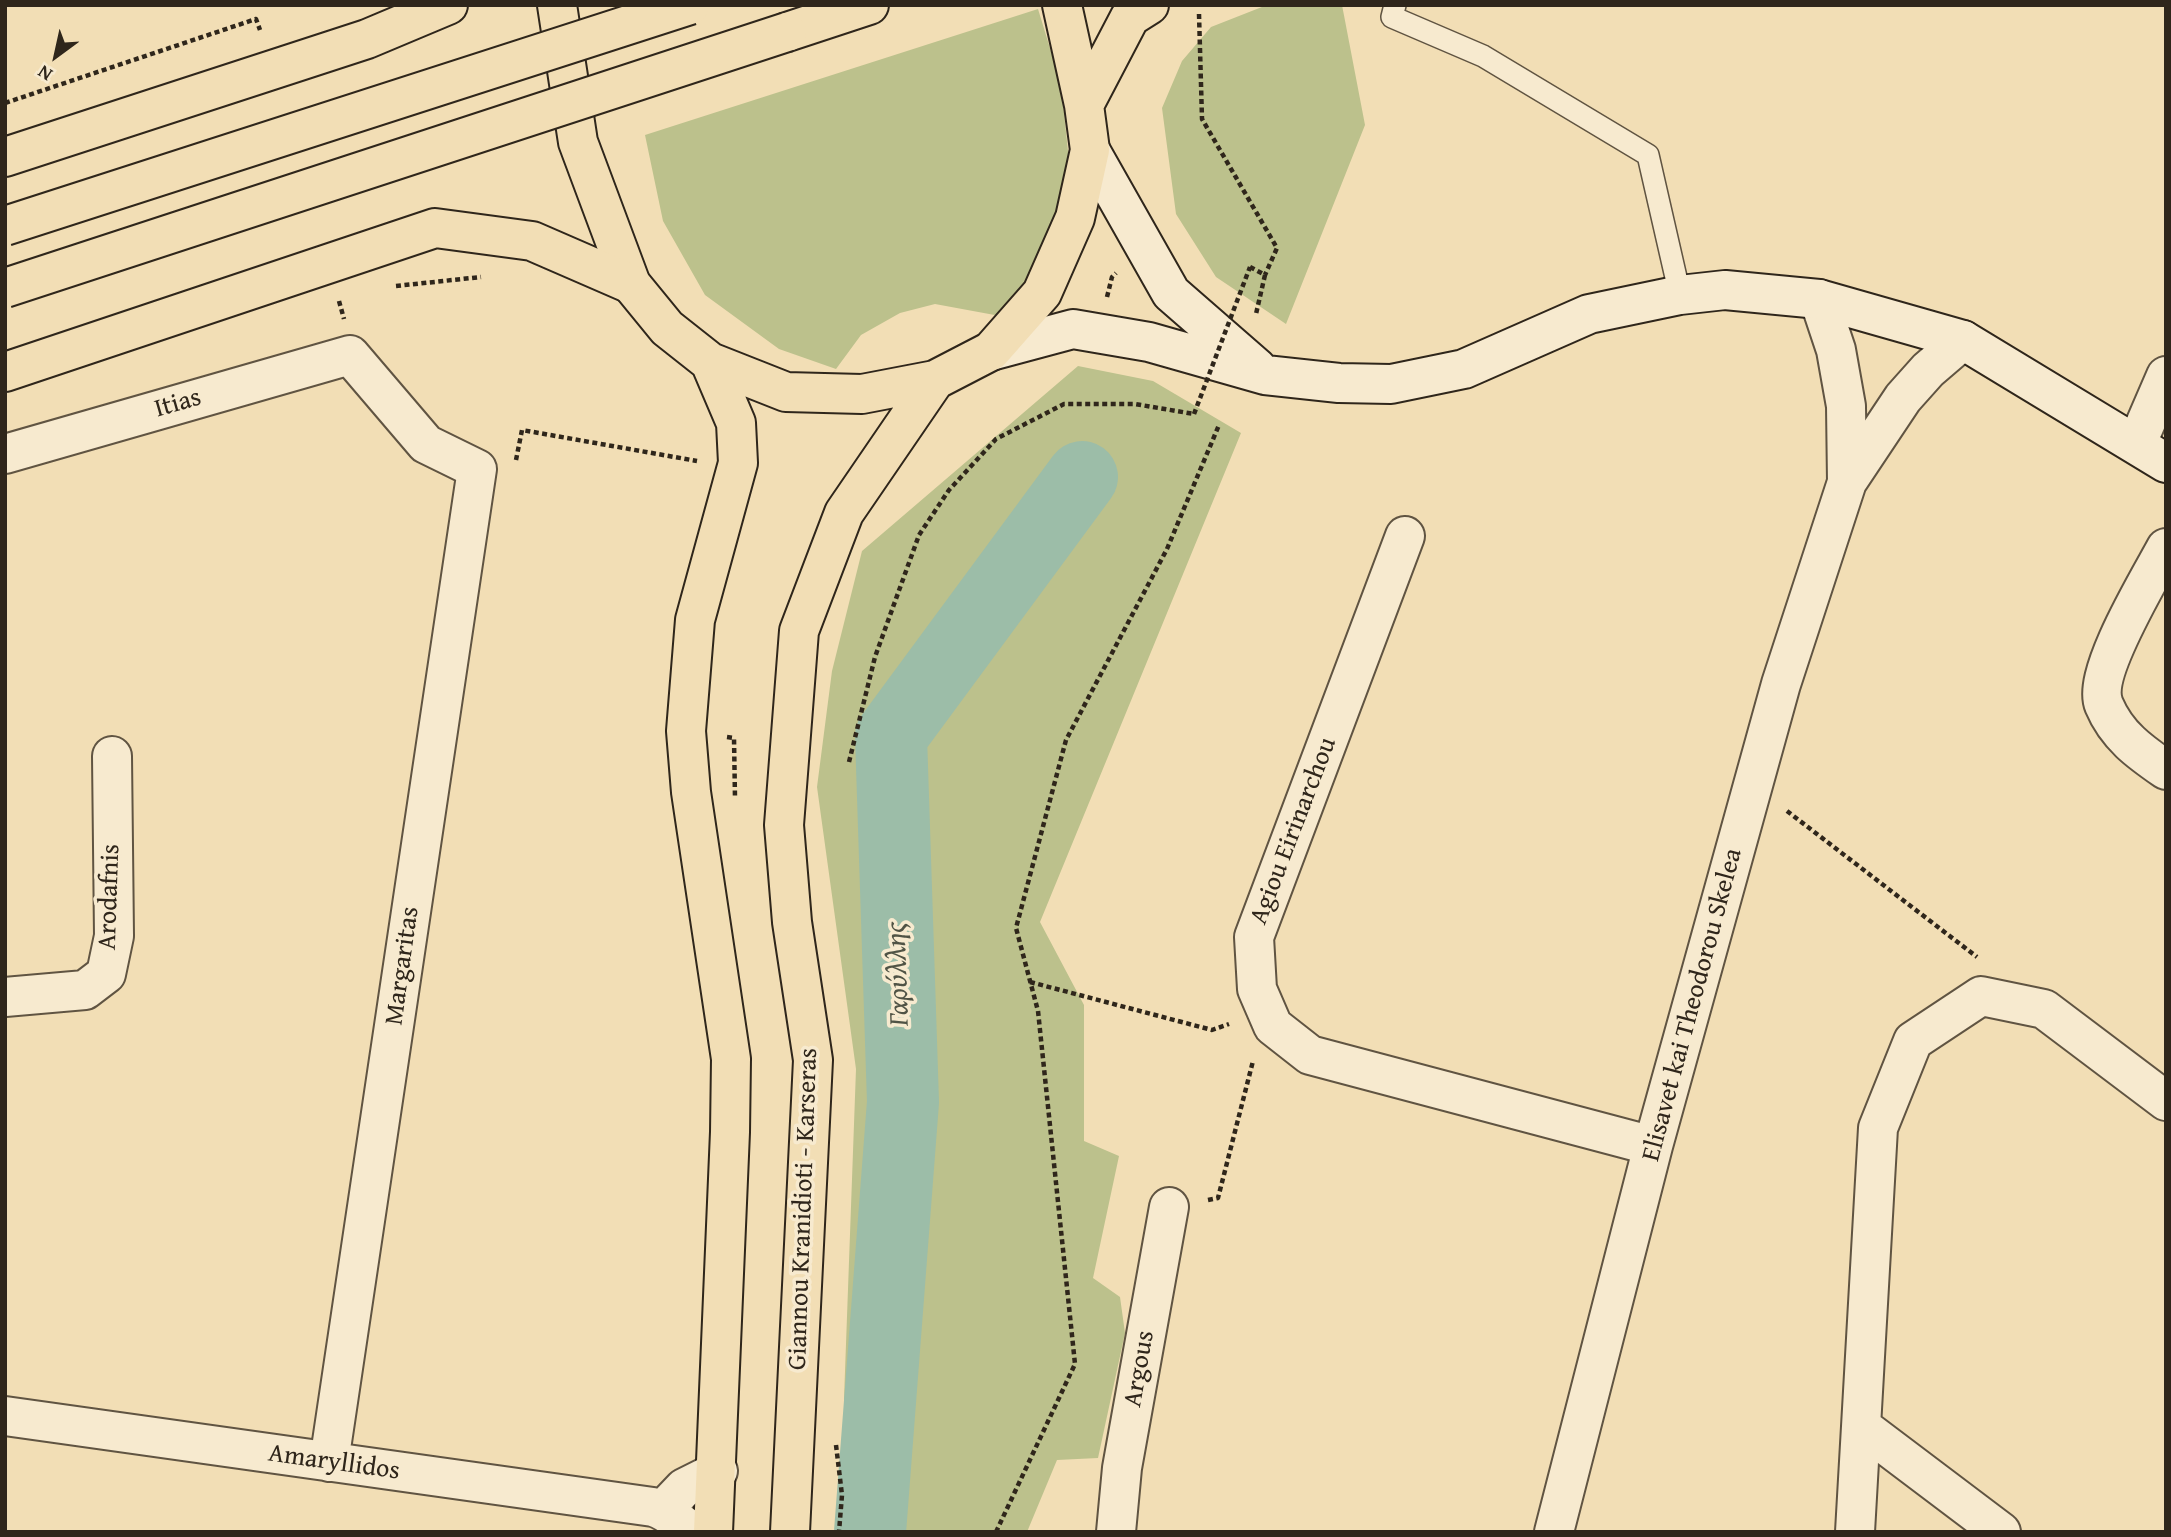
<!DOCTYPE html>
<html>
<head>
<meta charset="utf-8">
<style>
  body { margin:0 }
  #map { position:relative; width:2171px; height:1537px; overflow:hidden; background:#f2deb5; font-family:"Gentium Book Plus",serif }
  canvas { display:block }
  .frame { position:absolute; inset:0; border:7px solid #2f261b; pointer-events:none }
  .north { position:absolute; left:21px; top:21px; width:70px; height:70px; -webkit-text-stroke:5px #f7eacf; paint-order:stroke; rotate:213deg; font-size:19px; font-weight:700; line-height:28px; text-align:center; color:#2f261b }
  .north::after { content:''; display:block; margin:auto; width:24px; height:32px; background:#2f261b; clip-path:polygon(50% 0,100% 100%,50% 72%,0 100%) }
</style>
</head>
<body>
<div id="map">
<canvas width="2171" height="1537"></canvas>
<div class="frame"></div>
<div class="north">N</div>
</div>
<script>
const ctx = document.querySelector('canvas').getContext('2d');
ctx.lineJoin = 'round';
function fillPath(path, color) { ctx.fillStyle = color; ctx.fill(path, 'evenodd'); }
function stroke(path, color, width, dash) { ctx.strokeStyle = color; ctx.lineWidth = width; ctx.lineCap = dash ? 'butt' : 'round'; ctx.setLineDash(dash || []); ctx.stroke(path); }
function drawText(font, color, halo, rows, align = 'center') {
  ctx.font = font + ' "Gentium Book Plus",serif'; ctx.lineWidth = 7; ctx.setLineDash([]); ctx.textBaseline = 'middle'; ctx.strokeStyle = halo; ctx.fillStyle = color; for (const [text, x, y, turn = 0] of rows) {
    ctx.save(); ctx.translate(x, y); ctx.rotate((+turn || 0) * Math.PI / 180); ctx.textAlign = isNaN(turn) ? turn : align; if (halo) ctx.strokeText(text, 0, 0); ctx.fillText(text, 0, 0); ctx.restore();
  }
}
fillPath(new Path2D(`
  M1267,5H1342L1365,125L1286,324L1216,277L1176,214L1162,108L1182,61L1211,27Z
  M1038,9L1061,84L1071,180L1030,278L1000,316L935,304L900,313L861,335L836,369L779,349L705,295L663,221L645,135Z
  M1078,366L1153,381L1241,433L1040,922L1084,1005V1141L1119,1156L1093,1278L1120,1297L1125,1333L1098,1458L1057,1460L1027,1532H848L844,1399L856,1069L817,787L832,671L862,551Z`), '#bcc18c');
stroke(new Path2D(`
  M870,1532L903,1102L891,736L1082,477`), '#9cbda8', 72);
const lane = new Path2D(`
  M1395,5L1392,17L1483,56L1648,155L1680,295`);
const street = new Path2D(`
  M1819,299L1836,350L1846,406L1847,482
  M2137,443L2166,376
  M5,454L350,355L426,444L477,469L329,1462
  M1405,536L1254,937L1257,989L1273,1026L1310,1055L1653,1146
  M2166,548C2150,578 2091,674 2104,705C2117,736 2140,752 2166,770
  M5,997L85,990L106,974L114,936L112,756
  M5,1416L653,1507C669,1511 680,1525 694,1532
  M1862,1427L2001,1532
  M664,1509L684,1488L718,1471
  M1116,1532L1122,1468L1169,1207
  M1554,1532L1653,1146L1781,684L1847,482L1903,398L1928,370L1963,340
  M1855,1532L1878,1128L1913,1041L1981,996L2044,1009L2166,1101`);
const secondary = new Path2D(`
  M1090,150L1171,293L1257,368
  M991,351L1073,329L1149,342L1265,375L1339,383L1391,384L1464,369L1589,314L1680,295L1725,290L1819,299L1963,340L2166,463`);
const primary = new Path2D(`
  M557,5L578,142L631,284L667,328L710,362L786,392L862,394L935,380L991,351L1042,293L1075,218L1090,150L1084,105L1062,5
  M1084,105L1130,17L1149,5
  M710,362L736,423L738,463L695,620L686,731L691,792L731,1059L730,1132L713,1532
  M790,1532L813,1060L792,922L784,825L799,631L844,513L935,380`);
const highway = new Path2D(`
  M787,32L869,5
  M5,157L367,39L448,5
  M5,372L435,228L532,241L631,284`);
stroke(lane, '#605442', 24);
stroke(street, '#605442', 42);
stroke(secondary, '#2f261b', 42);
stroke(primary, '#2f261b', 42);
stroke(highway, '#2f261b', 42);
stroke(new Path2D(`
  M1199,14L1202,119L1277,248L1265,275
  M5,103L256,19L260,30
  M1250,267L1265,275L1256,314
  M396,286L481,277
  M1107,297L1112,277L1116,273
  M339,301L344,319
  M516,460L522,430L697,461
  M727,737L734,738L735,798
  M849,762L875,657L919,535L949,490L996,439L1064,404H1135L1194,414
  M1787,811L1977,957
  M1030,982L1212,1030L1229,1024
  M1208,1200L1218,1198L1253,1061
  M836,1445L842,1495L839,1532
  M996,1532L1075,1364L1038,1011L1016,928L1066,740L1167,549L1219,425`), '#2f261b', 4.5, [5, 3.5]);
stroke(lane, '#f7eacf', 21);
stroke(street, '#f7eacf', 38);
stroke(secondary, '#f7eacf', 38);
stroke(primary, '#f2deb5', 38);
stroke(highway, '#f2deb5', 38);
const highwayBridge = new Path2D(`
  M5,226L690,5
  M5,288L787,32`);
stroke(highwayBridge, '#2f261b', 42, []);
stroke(new Path2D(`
  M1194,414L1250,267`), '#2f261b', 4.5, [5, 3.5]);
stroke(highwayBridge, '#f2deb5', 38);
drawText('26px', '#2f261b', '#f7eacf', [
  ["Itias",178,404,-16],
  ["Agiou Eirinarchou",1294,831,-69],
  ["Arodafnis",110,897,-88],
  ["Margaritas",403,966,-82],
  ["Elisavet kai Theodorou Skelea",1693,1005,-75],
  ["Giannou Kranidioti - Karseras",804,1209,-88],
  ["Argous",1140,1369,-80],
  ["Amaryllidos",334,1463,8]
]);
drawText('italic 28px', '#505345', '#f7eacf', [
  ["Γαρύλλης",899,974,-92]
]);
</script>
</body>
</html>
